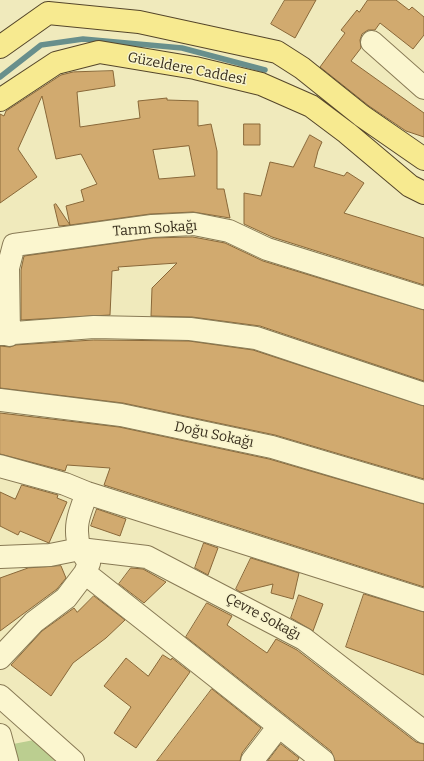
<!DOCTYPE html>
<html>
<head>
<meta charset="utf-8">
<style>
  body { margin:0 }
  canvas { display:block; background:#f0eabc }
</style>
</head>
<body>
<canvas width="424" height="761"></canvas>
<script>
const ctx = document.querySelector('canvas').getContext('2d');
ctx.lineJoin = 'round';
function fillPath(path, color) { ctx.fillStyle = color; ctx.fill(path, 'evenodd'); }
function stroke(path, color, width, dash) { ctx.strokeStyle = color; ctx.lineWidth = width; ctx.lineCap = dash ? 'butt' : 'round'; ctx.setLineDash(dash || []); ctx.stroke(path); }
function drawText(font, color, halo, rows, align = 'center') {
  ctx.font = font + ' Bitter,serif'; ctx.lineWidth = 3; ctx.setLineDash([]); ctx.textBaseline = 'middle'; ctx.strokeStyle = halo; ctx.fillStyle = color; for (const [text, x, y, turn = 0] of rows) {
    ctx.save(); ctx.translate(x, y); ctx.rotate((+turn || 0) * Math.PI / 180); ctx.textAlign = isNaN(turn) ? turn : align; if (halo) ctx.strokeText(text, 0, 0); ctx.fillText(text, 0, 0); ctx.restore();
  }
}
fillPath(new Path2D(`
  M39,739L65,761H13L8,745Z`), '#bbce90');
stroke(new Path2D(`
  M0,77L41,45L83,39L182,48L265,70`), '#688f8c', 5.5);
const building = new Path2D(`
  M285,0H316L295,38L271,24Z
  M368,0H396L409,10L412,7L424,17V35L413,49L380,23L375,30H368L362,34L360,40L361,48L351,61L424,113V137L406,131L369,106L320,67L345,33L341,30L357,10L359,12Z
  M113,71L115,86L77,92L80,127L140,118L138,101L167,98V100L198,101V126L211,124L217,151V189H224L230,218L193,212L150,214L70,225L66,206L84,201L81,190L97,184L81,154L56,159L42,96L18,149L37,177L0,203V114L4,116L6,111L61,75L73,72ZM189,146L195,176L159,179L153,150Z
  M244,124H260V145H244Z
  M310,135L322,142L318,151L314,167L344,176L347,172L364,183L344,213L424,238V285L272,237L244,224V193L261,196L270,162L293,167Z
  M56,204L70,225L59,226L54,205Z
  M193,237L225,243L263,261L424,310V381L260,326L192,317L151,316L152,288L177,263L118,267L119,270L112,271L110,315L21,320V270L24,256L153,238Z
  M94,340L189,341L253,350L424,406V479L275,435L123,403L0,388V346L10,347L16,345Z
  M0,413L119,427L269,459L424,504V587L104,485L110,468L67,465L65,471L0,454Z
  M22,485L58,495L57,498L67,502L49,543L20,531L18,535L0,526V492L15,499Z
  M97,509L126,519L120,536L91,526Z
  M204,543L218,548L208,575L195,568Z
  M251,558L299,573L293,599L271,593L273,584L240,592L236,589Z
  M61,566L66,578L57,589L0,631V578L28,568Z
  M131,568L143,569L166,582L144,603L119,584Z
  M364,594L424,612V675L346,647Z
  M299,595L323,604L313,631L291,618Z
  M94,596L125,620L106,638L73,663L51,696L11,665L42,631L74,608L77,612Z
  M207,603L232,616L227,625L267,653L276,639L297,650L416,742L424,744V761H335L331,751L186,637Z
  M163,655L171,660L172,658L190,672L136,748L114,733L131,707L104,686L126,658L148,676Z
  M212,689L261,728L242,753L240,761H157Z
  M281,744L299,758L297,761H268Z`);
fillPath(building, '#d1aa6f');
stroke(building, '#896839', 1);
const minor = new Path2D(`
  M372,42L424,88
  M0,334L94,327L190,329L256,338L424,394
  M9,335L8,268L14,245L152,226L194,224L229,231L267,249L424,298
  M0,400L121,415L272,447L424,492
  M0,466L65,484L87,493L424,600
  M87,493C79,514 73,527 80,549L147,557L304,639L424,732
  M0,557L50,555L80,549L89,563L85,573L66,598L34,622L0,658
  M85,573L323,761
  M0,696L73,761
  M0,735L7,761
  M252,761L279,726`);
const major = new Path2D(`
  M0,47L48,13L139,22L277,52L302,68L362,116L424,159
  M0,100L56,63L99,52L195,68L261,84L311,106L347,133L410,186L424,193`);
stroke(minor, '#887a55', 24);
stroke(major, '#55462a', 24);
stroke(minor, '#fbf6cf', 22);
stroke(major, '#f7ea90', 22);
drawText('14px', '#372d1b', '#f7f3cc', [
  ["Güzeldere Caddesi",187,69,11],
  ["Tarım Sokağı",155,229,-4],
  ["Doğu Sokağı",214,435,12],
  ["Çevre Sokağı",263,617,28]
]);
</script>
</body>
</html>
